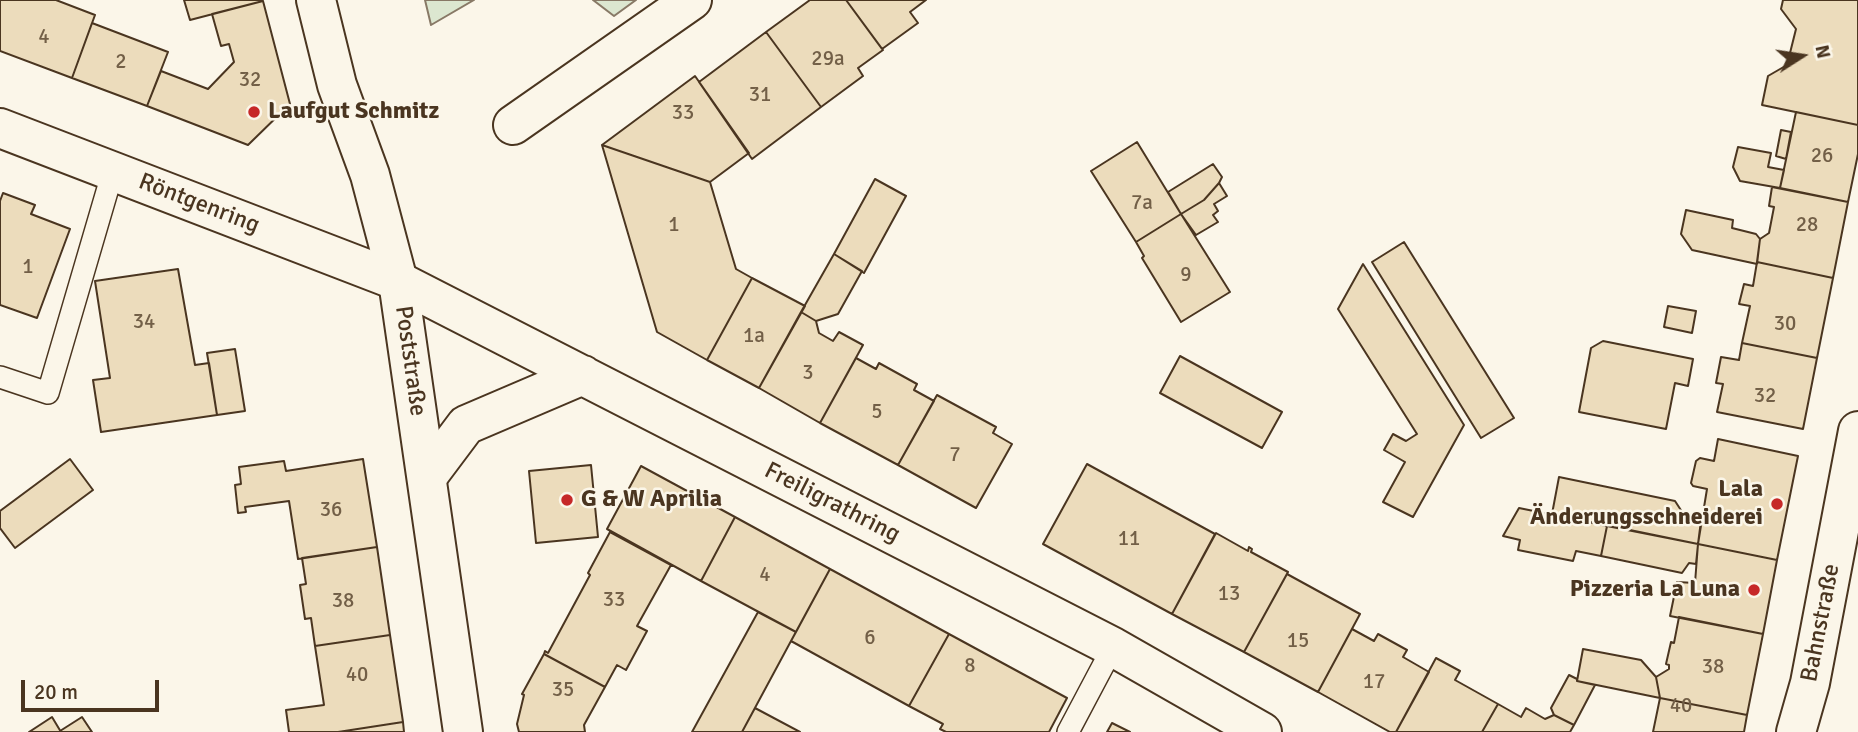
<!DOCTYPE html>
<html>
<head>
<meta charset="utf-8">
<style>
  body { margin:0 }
  #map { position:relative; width:1858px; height:732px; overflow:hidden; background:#fbf6e9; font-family:Signika,sans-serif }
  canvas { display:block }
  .north { position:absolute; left:1767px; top:21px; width:70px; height:70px; -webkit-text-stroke:5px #fbf6e9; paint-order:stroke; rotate:78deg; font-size:19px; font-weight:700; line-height:28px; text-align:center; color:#4a3520 }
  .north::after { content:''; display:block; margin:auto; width:24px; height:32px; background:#4a3520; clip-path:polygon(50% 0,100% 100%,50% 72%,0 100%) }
  .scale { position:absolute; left:21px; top:680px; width:138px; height:32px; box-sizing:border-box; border:4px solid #4a3520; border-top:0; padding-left:9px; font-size:21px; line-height:24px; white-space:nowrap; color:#4a3520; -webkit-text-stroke:5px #fbf6e9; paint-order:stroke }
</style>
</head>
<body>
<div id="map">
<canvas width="1858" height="732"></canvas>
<div class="north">N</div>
<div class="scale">20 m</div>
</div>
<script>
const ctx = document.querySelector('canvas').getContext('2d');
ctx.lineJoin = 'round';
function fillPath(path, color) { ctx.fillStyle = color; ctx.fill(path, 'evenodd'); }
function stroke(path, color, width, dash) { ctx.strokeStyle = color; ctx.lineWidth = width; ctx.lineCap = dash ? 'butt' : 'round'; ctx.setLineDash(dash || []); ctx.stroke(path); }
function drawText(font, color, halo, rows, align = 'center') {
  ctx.font = font + ' Signika,sans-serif'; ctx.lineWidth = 5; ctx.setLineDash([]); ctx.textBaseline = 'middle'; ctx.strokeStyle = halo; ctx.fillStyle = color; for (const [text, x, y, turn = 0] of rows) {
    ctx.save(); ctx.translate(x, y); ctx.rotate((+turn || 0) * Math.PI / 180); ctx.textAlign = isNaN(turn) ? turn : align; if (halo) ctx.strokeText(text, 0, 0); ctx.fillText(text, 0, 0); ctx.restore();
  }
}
const green = new Path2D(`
  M425,0H474L431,25Z
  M593,0H636L614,16Z`);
fillPath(green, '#dce7d0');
stroke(green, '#887966', 2);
const building = new Path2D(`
  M0,0H56L95,15L72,78L0,51Z
  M184,0H262L263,1L190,20Z
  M810,0H846L883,50L858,68L863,76L821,107L766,32Z
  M846,0H926L910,12L918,23L882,49Z
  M1783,0H1858V125L1762,105L1768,76L1787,65L1796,29L1781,9Z
  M263,1L290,104L248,145L147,106L161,71L208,89L234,62L229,44L221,46L212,14Z
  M92,23L168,52L147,106L72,78Z
  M766,32L821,107L752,159L699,82Z
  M695,76L749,153L710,182L602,145Z
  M1796,112L1858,125V154L1848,202L1780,188Z
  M1781,130L1791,132L1786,159L1776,156Z
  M1137,142L1181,214L1136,242L1091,171Z
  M602,145L710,182L736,269L752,278L707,360L657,332Z
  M1738,147L1771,153L1768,167L1784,170L1780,188L1740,181L1733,167Z
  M1213,164L1222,177L1219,183L1204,200L1181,214L1168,192Z
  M875,179L906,196L864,273L834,254Z
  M1219,183L1227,196L1214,204L1218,211L1213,215L1218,222L1196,235L1181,214L1204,200Z
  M1772,187L1848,202L1833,278L1757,262L1760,239L1769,233L1774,207L1769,206Z
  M3,193L35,205L31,214L70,229L37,318L0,305V201Z
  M1686,210L1733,220L1732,228L1756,234L1760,239L1757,264L1692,250L1681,234Z
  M1181,214L1230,292L1181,322L1142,258L1144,256L1136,242Z
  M1404,242L1514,418L1481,438L1372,262Z
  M834,254L862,271L838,314L816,321L801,312Z
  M1757,262L1833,278L1817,358L1742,343L1750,306L1739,304L1744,284L1753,286Z
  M1363,264L1464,425L1413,517L1383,502L1405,462L1384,450L1393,434L1406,441L1417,434L1338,309Z
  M178,269L195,365L209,363L217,415L101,432L93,380L110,378L95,281Z
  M752,278L805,306L759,388L707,360Z
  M1668,306L1696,311L1692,333L1664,327Z
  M801,312L816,321L819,333L833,341L839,332L863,345L820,423L759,388Z
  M1603,341L1693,359L1688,386L1675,383L1666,429L1579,412L1591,348Z
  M1742,343L1817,358L1803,429L1717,412L1723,384L1716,383L1721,357L1739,360Z
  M235,349L245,411L217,415L207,353Z
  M1180,356L1282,412L1262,448L1160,393Z
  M856,358L876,369L879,363L917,384L914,390L934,401L898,465L820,423Z
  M937,395L996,427L993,433L1012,444L976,508L898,465Z
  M1718,439L1798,456L1777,560L1698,544L1707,489L1693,486L1691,483L1696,461L1700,458L1714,461Z
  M70,459L93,490L15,548L0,528V511Z
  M363,459L377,547L298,559L289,501L245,507L246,512L238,513L235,485L241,484L239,467L284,461L286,471Z
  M1087,464L1215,534L1172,614L1043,544Z
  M591,465L598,537L536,543L529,471Z
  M641,466L735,517L701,581L607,529Z
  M1559,477L1675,501L1688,521L1702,513L1698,544L1552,514Z
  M1519,508L1607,526L1601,556L1576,551L1573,561L1518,550L1520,540L1503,536Z
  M735,517L830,569L796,632L701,581Z
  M1607,526L1698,544L1696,564L1689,563L1682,573L1601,556Z
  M610,532L671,565L637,626L647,631L626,670L617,665L605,687L544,654L545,651L548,653L590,575L588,573Z
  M1216,533L1248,551L1249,547L1252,549L1251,552L1288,572L1244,652L1172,614Z
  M1698,544L1777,560L1763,634L1670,616L1677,582L1695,583Z
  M377,547L390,635L315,646L311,618L305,619L300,585L306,584L302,558Z
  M830,569L949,634L909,706L791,641Z
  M1287,574L1360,614L1318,692L1244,652Z
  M758,612L796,632L791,641L742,732H692Z
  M1679,617L1763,634L1747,715L1660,698L1656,677L1669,669V665L1666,664L1671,642L1674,643Z
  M1352,629L1374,641L1378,634L1407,650L1403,657L1429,672L1396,732H1390L1318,692Z
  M949,634L1067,698L1049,732H946L940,729L943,724L909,706Z
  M390,635L403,722L338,732H289L286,710L324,705L315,646Z
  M1583,649L1641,660L1656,677L1660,698L1577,681Z
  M544,654L605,687L584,725L585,732H519L517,724L524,695L522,694Z
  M1436,658L1460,671L1455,680L1498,704L1482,732H1396Z
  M1569,675L1577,679V681L1595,685L1574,725L1554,715L1551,708Z
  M1660,698L1747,715L1744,732H1653Z
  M1498,704L1521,717L1526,708L1545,719L1554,715L1574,725L1570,732H1482Z
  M755,708L800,732H742Z
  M52,717L61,732H29Z
  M82,717L92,732H61L60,731Z
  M403,722L404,732H338Z
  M1112,723L1130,732H1107Z`);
fillPath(building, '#ecdcbc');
stroke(building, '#4a3520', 2);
const service = new Path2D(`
  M0,377L48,393L113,171
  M1068,732L1113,647`);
const minor = new Path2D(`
  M513,125L692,0
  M398,281L463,732`);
const tertiary = new Path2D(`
  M316,0L337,85L370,175L398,281
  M1796,732L1810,683L1858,431`);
const secondary = new Path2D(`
  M0,128L398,281L1113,647L1262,732
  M427,477L466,425L583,375`);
stroke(service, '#4a3520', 24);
stroke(minor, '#4a3520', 42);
stroke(tertiary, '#4a3520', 42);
stroke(secondary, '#4a3520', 42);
stroke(service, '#fbf6e9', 21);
stroke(minor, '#fbf6e9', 38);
stroke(tertiary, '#fbf6e9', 38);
stroke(secondary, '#fbf6e9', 38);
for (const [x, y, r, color] of [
  [254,112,7,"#c62828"],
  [567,500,7,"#c62828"],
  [1777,504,7,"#c62828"],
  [1754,590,7,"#c62828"]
]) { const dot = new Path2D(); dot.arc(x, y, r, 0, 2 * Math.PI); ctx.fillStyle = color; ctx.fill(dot); stroke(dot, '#fbf6e9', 2.5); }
drawText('21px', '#725f47', null, [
  ["4",44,37],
  ["29a",828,59],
  ["2",121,62],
  ["32",250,80],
  ["31",760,95],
  ["33",683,113],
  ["26",1822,156],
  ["7a",1142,203],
  ["1",674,225],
  ["28",1807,225],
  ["1",28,267],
  ["9",1186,275],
  ["34",144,322],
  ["30",1785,324],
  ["1a",754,336],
  ["3",808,373],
  ["32",1765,396],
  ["5",877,412],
  ["7",955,455],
  ["36",331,510],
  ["11",1129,539],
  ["4",765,575],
  ["13",1229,594],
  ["33",614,600],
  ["38",343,601],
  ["6",870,638],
  ["15",1298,641],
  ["8",970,666],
  ["38",1713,667],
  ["40",357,675],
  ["17",1374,682],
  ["35",563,690],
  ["40",1681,706]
]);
drawText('bold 24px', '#4a3520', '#fbf6e9', [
  ["Laufgut Schmitz",268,112],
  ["Lala",1763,490,"right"],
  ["Änderungsschneiderei",1763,518,"right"],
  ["G & W Aprilia",581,500],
  ["Pizzeria La Luna",1740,590,"right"]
], 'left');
drawText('24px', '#4a3520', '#fbf6e9', [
  ["Röntgenring",199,204,21],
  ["Poststraße",410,361,82],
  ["Freiligrathring",832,503,27],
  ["Bahnstraße",1821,623,-79]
]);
</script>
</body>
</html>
